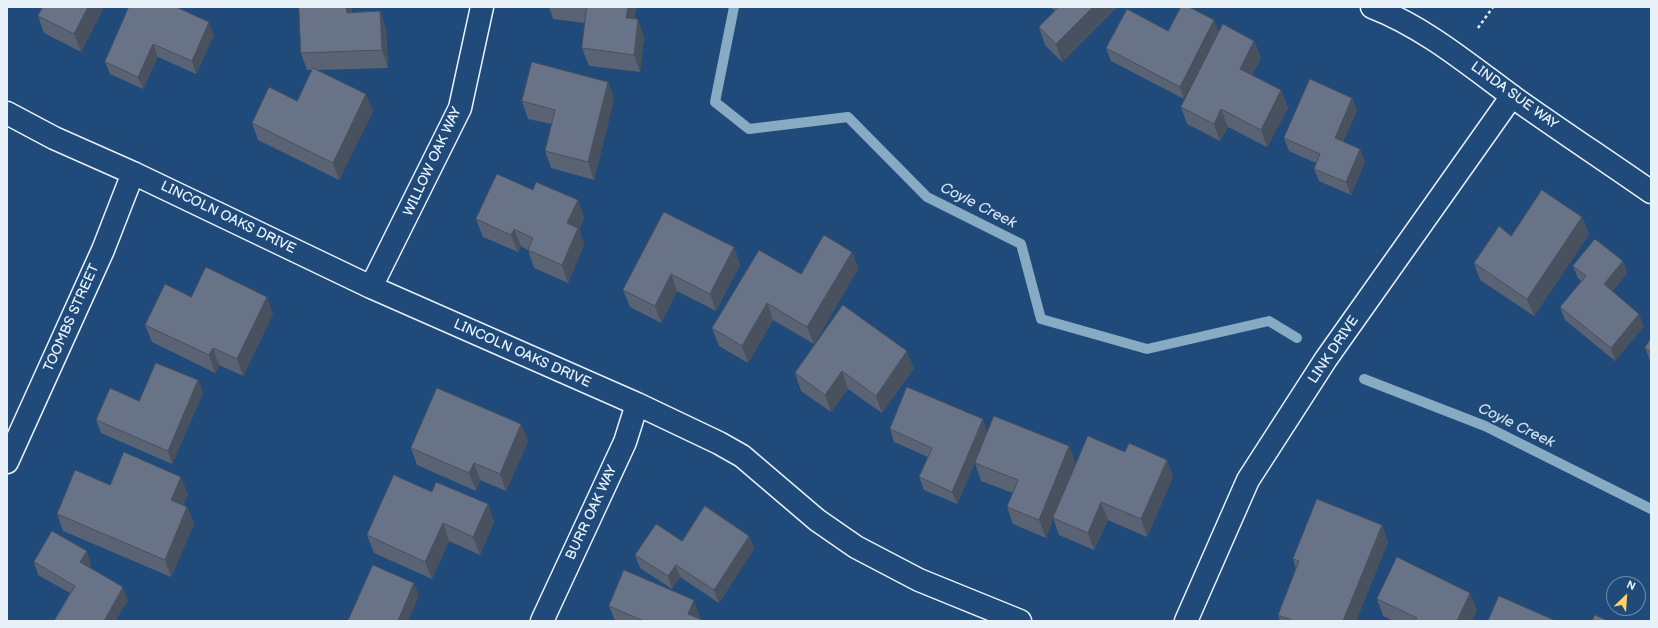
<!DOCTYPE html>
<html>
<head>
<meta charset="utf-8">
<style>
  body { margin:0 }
  #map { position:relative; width:1658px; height:628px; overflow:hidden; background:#1f4a7a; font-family:"Balsamiq Sans",sans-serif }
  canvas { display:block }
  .frame { position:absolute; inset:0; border:8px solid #e8f1f8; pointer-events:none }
  .north { position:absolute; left:1606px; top:576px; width:40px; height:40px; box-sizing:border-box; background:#1f4a7a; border:1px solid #6f8dac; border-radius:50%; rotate:25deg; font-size:11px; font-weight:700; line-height:16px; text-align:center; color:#e8f1f8 }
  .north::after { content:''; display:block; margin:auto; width:14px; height:18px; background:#ffd166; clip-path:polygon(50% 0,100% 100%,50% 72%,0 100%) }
</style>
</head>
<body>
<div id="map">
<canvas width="1658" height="628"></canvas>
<div class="frame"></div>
<div class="north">N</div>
</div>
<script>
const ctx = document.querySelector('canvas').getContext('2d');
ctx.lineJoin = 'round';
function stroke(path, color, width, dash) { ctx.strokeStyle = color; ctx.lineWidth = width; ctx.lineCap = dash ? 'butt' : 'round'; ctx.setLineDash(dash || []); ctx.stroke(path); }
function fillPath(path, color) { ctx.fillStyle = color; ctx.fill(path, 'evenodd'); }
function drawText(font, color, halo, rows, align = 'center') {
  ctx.font = font + ' "Balsamiq Sans",sans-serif'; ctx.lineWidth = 3.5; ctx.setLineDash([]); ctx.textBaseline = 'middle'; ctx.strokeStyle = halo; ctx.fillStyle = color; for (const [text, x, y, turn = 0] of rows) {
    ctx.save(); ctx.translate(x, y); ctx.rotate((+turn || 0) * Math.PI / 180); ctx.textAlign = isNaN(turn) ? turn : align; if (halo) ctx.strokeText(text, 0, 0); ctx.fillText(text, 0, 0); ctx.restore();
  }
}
stroke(new Path2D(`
  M734,7L715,102L749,129L848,117L927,197L1021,244L1041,319L1147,349L1269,321L1297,338
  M1364,379L1485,426L1651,509`), '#86abc3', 10);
const street = new Path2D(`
  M1372,7C1424,27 1468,64 1513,97C1558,129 1605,160 1651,192
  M7,113L54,138L133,173L371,287L637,404L719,443L742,456L817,520L856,547L919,580L1020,621
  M371,287L460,108L482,7
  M7,462L103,250L133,173
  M542,621L625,442L637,404
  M1186,621L1248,480L1326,359L1512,96`);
stroke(street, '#e8f1f8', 25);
stroke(new Path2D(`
  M1478,28L1493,7`), '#e8f1f8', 2.5, [3, 3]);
stroke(street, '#1f4a7a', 22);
fillPath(new Path2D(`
  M104,7L81,52L44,33L38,16Z
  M129,7L214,35L196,74L158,57L143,89L110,74L105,62Z
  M549,7H636L634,19L644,37L640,72L589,66L582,48L585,23L553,19Z
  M1050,7H1116V8L1062,62L1045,45L1039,27L1055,11Z
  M380,11L386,29L388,68L317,70L373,111L339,180L258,140L252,123L297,101L312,70H307L301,53L352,12Z
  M1168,31L1184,99L1111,61L1106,48Z
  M1254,41L1261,58L1252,75L1281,90L1288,108L1267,147L1228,127L1220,141L1187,124L1181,107Z
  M608,82L614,99L594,180L551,168L545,151L552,124L528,119L522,101Z
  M1352,98L1357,110L1343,142L1360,149L1365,162L1351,195L1319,181L1314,169L1316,163L1289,151L1284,138Z
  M533,190L578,200L584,218L579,229L584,245L568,283L534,268L528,250L521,246L518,252L483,237L476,219Z
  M1582,217L1589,234L1534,316L1480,280L1474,263L1511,236Z
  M734,247L740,265L716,311L677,291L661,323L630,307L623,290Z
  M852,252L858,269L814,344L773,320L748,363L719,346L712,328L801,274Z
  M1623,261L1627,273L1612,292L1644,326L1615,361L1565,320L1560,307L1581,281L1578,278L1573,266Z
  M191,297L273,314L243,376L219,365L215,373L152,342L145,325Z
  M1651,338V361H1650L1645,348Z
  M914,368L882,413L848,389L831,412L801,391L795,373Z
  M198,380L203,393L172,464L101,433L96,420L139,401Z
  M521,424L528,441L506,491L480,480L476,491L417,465L411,448Z
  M890,429L988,432L1069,446L1075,463L1059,504L1125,452L1167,460L1173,477L1147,537L1108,520L1094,550L1059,535L1053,518L1046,538L1013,524L1007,507L1013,493L981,481L975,463L983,444L957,504L924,490L919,477L928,457L894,442Z
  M110,485L188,494L183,505L187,507L194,524L171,577L63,531L57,514Z
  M432,492L488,504L494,522L480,555L449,541L432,579L374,553L367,535Z
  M1382,525L1388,542L1356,621H1280L1278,615L1296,569L1293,559Z
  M749,536L754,549L719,603L680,577L672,589L640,568L635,555L682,541Z
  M34,562L91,564L89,568L128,600L115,621H54L70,593L38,575Z
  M1377,599L1477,610L1472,621H1394L1383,616Z
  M609,606L700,617V619L703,621H615Z`), '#596374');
fillPath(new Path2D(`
  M88,7H104L81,52L74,34Z
  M346,7H352L353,30L347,13Z
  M628,7H636L632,36L626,18Z
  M1093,7H1116V8L1062,62L1056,44Z
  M380,11L386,29L388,68L382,50Z
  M638,19L644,37L640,72L634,55Z
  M1214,20L1219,32L1184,99L1180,87Z
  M209,22L214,35L196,74L192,61Z
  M1254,41L1261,58L1246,86L1240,69Z
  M153,44L158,57L143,89L138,77Z
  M608,82L614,99L594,180L588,162Z
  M1281,90L1288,108L1267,147L1261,130Z
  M366,94L373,111L339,180L333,163Z
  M1352,98L1357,110L1339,151L1335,138Z
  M1221,109L1228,127L1220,141L1214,124Z
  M1360,149L1365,162L1351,195L1346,182Z
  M578,200L584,218L579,229L584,245L568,283L562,265L567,223Z
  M1582,217L1589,234L1534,316L1527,299Z
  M514,229L521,246L518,252L511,235Z
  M734,247L740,265L716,311L710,294Z
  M852,252L858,269L814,344L807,327Z
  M1623,261L1627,273L1608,297L1604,284Z
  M671,274L677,291L661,323L655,306Z
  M267,297L273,314L243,376L237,359Z
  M767,303L773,320L748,363L742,346Z
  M1639,314L1644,326L1615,361L1611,348Z
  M213,348L219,365L215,373L209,355Z
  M907,351L914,368L882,413L876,396Z
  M842,371L848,389L831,412L825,395Z
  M198,380L203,393L172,464L168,451Z
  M983,419L988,432L957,504L952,492Z
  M521,424L528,441L506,491L500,474Z
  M1069,446L1075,463L1046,538L1039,520Z
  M1167,460L1173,477L1147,537L1141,519Z
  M474,463L480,480L476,491L469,473Z
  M181,477L188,494L178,517L171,500Z
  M1101,502L1108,520L1094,550L1088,533Z
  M488,504L494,522L480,555L473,537Z
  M187,507L194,524L171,577L165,560Z
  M443,523L449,541L432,579L425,562Z
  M1382,525L1388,542L1356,621H1343Z
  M749,536L754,549L719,603L714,590Z
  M87,551L91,564L85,575L80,562Z
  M676,565L680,577L672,589L668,576Z
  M414,583L419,596L408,621H398Z
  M123,587L128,600L115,621H104Z
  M1470,593L1477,610L1472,621H1457Z
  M694,600L700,617L699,621L688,614Z`), '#49505e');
const building = new Path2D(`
  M43,7H88L74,34L38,16Z
  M129,7H176L209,22L192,61L153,44L138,77L105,62Z
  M299,7H346L347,13L380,11L382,50L301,53Z
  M587,7H628L626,18L638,19L634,55L582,48Z
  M1059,7H1093L1056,44L1039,27Z
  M1181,7H1189L1214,20L1180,87L1106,48L1127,9L1168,31Z
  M1223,24L1254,41L1240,69L1281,90L1261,130L1221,109L1214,124L1181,107Z
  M532,62L608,82L588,162L545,151L555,110L522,101Z
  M313,68L366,94L333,163L252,123L269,87L297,101Z
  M1310,79L1352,98L1335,138L1360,149L1346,182L1314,169L1320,154L1284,138Z
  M497,174L533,190L536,182L578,200L567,223L578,228L562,265L528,250L533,238L514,229L511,235L476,219Z
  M1542,190L1582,217L1527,299L1474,263L1499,226L1511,236Z
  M664,212L734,247L710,294L671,274L655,306L623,290Z
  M824,235L852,252L807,327L767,303L742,346L712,328L759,250L801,274Z
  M1595,239L1623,261L1604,284L1639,314L1611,348L1560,307L1586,276L1573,266Z
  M206,267L267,297L237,359L213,348L209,355L145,325L165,284L191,297Z
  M843,305L907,351L876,396L842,371L825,395L795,373Z
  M1651,338V352L1645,348Z
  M156,363L198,380L168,451L96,420L110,388L139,401Z
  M907,387L983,419L952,492L919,477L932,448L890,429Z
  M437,388L521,424L500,474L474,463L469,473L411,448Z
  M994,416L1069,446L1039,520L1007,507L1018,480L975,463Z
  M1088,436L1125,452L1129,443L1167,460L1141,519L1101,502L1088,533L1053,518Z
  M124,452L181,477L171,500L187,507L165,560L57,514L75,470L110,485Z
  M394,475L432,492L436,482L488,504L473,537L443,523L425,562L367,535Z
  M1317,499L1382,525L1343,621H1294L1278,615L1299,561L1293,559Z
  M705,506L749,536L714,590L676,565L668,576L635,555L656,524L682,541Z
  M52,531L87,551L80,562L123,587L104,621H54L75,586L34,562Z
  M1397,557L1470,593L1457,621H1415L1417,618L1377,599Z
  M373,565L414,583L398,621H348Z
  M624,570L694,600L688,614L702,620V621H644L609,606Z
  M1499,596L1554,620V621H1488Z
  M1595,615L1608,621H1592Z`);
fillPath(building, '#687387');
stroke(building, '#49505e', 1);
drawText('14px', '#e8f1f8', '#1f4a7a', [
  ["LINDA SUE WAY",1514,96,36],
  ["WILLOW OAK WAY",433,162,-65],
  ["LINCOLN OAKS DRIVE",228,218,26],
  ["TOOMBS STREET",72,318,-66],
  ["LINK DRIVE",1334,350,-56],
  ["LINCOLN OAKS DRIVE",522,354,24],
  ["BURR OAK WAY",592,513,-65]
]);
drawText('italic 15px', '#cfdfeb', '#1f4a7a', [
  ["Coyle Creek",978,206,27],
  ["Coyle Creek",1516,426,26]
]);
</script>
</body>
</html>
